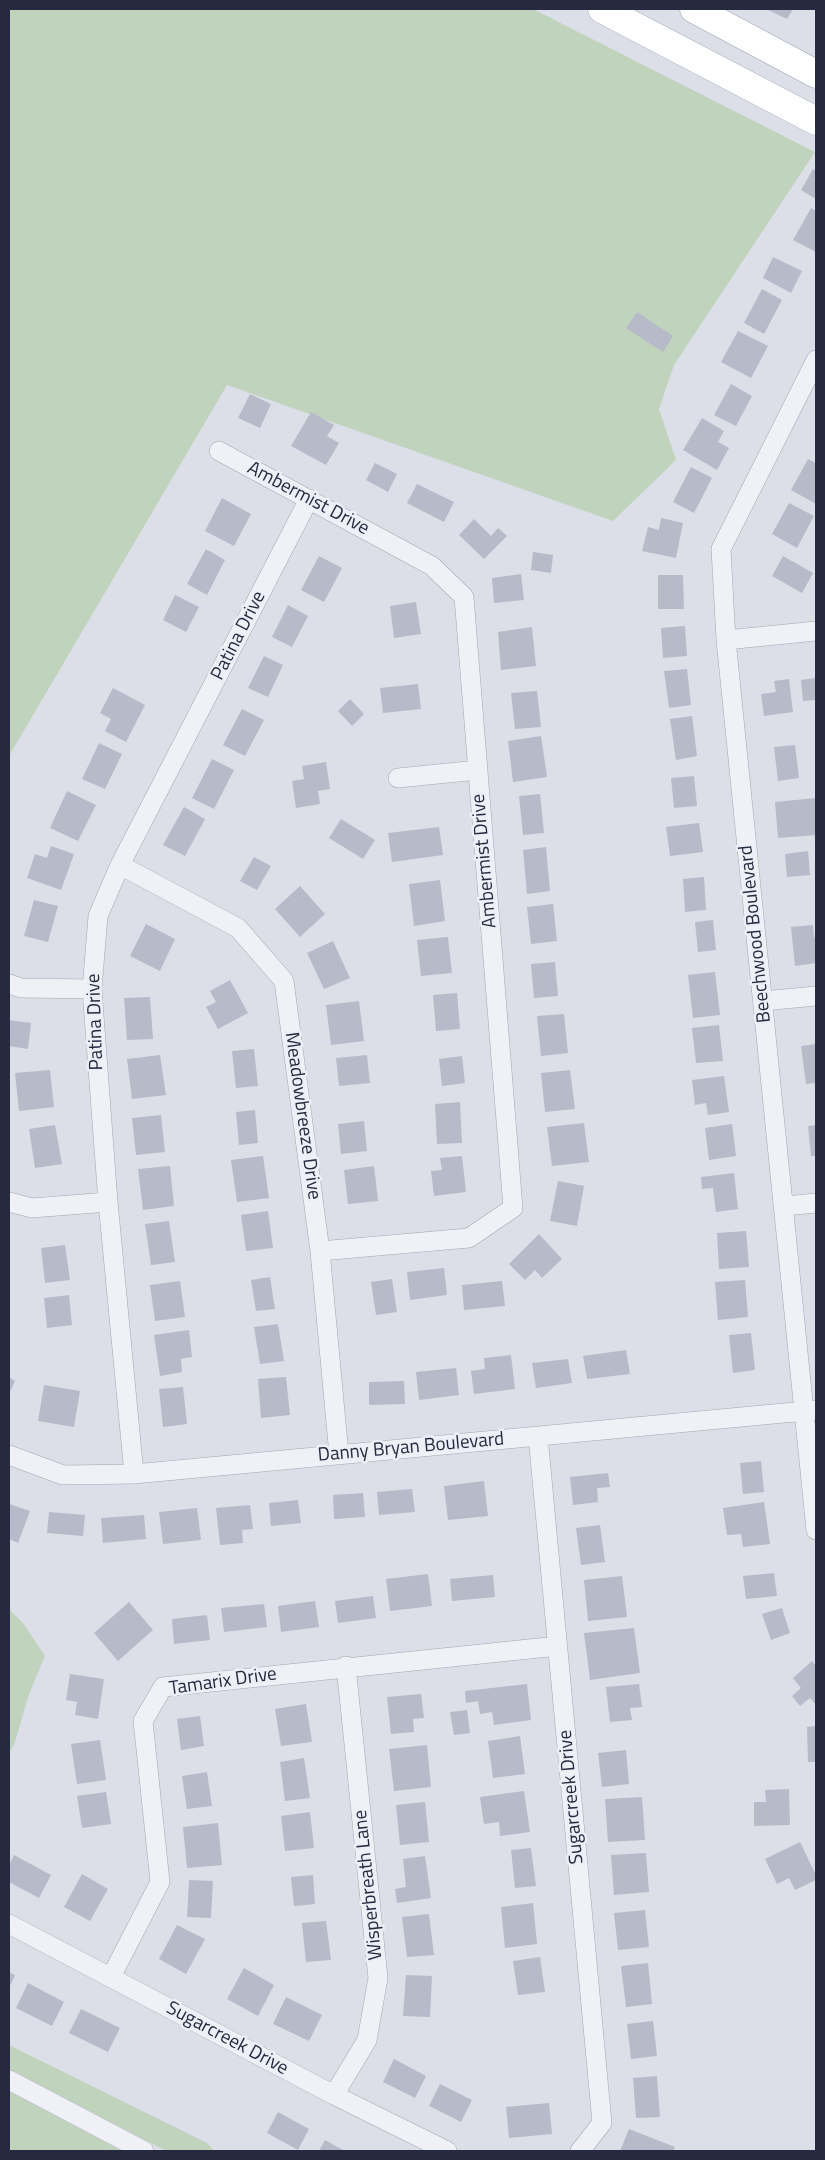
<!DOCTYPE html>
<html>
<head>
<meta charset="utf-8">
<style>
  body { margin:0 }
  #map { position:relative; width:825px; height:2160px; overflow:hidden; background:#dddfe8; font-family:"Titillium Web",sans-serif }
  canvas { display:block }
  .frame { position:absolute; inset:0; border:10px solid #252a40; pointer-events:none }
</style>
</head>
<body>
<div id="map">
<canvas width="825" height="2160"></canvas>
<div class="frame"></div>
</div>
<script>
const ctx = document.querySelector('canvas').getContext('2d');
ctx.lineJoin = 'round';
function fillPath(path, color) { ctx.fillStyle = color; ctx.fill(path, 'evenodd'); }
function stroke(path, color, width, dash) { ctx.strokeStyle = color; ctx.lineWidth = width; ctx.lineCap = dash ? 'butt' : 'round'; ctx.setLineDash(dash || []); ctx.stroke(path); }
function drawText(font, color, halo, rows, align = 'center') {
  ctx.font = font + ' "Titillium Web",sans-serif'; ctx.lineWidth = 5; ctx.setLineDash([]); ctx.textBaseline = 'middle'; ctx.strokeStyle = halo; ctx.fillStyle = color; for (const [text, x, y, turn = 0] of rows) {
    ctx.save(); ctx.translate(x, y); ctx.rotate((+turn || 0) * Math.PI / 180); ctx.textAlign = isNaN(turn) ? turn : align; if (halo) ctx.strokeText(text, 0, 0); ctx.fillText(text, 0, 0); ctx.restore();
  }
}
fillPath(new Path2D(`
  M9,9H533L815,152L674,365L659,409L676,460L613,521L227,385L9,756Z
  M9,1609L23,1623L45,1656L29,1694L14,1745L9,1753Z
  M9,2045L207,2143L214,2151H166L9,2069Z
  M9,2091L122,2151H9Z`), '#bfd3bd');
fillPath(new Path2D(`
  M766,9H793L787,19Z
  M813,169L816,171V199L801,190Z
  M811,208L816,211V252L793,240Z
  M773,257L802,271L791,293L763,278Z
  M762,289L782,300L764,334L744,323Z
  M637,312L673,336L663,352L626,328Z
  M738,331L768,346L751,378L721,362Z
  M731,384L752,396L736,426L714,415Z
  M250,394L271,404L260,428L238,418Z
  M311,412L334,425L327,436L339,443L326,465L291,446Z
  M702,418L724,431L718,442L729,448L717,470L683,450Z
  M808,459L816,463V504L791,490Z
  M375,463L397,474L388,492L366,480Z
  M691,467L712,478L694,513L673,502Z
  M417,484L454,502L444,522L407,503Z
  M222,498L251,514L234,546L205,531Z
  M789,503L814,516L797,548L772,534Z
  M661,518L683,523L676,558L642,551L648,527L659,530Z
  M474,519L491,536L498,528L507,536L484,559L459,535Z
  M206,549L225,560L207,595L187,584Z
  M533,552L553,555L551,573L531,570Z
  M319,556L342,568L324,602L301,590Z
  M783,556L813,573L802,593L772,576Z
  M521,574L524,600L494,603L492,578Z
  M658,575H683L684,609H658Z
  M175,595L199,607L186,632L163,620Z
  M416,602L421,634L394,638L390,606Z
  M288,605L308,616L292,647L272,637Z
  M685,626L687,656L663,658L661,628Z
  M532,627L536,666L501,670L498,632Z
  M264,656L283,665L268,697L248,688Z
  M687,669L691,705L669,708L664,671Z
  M816,678V700L803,701L801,680Z
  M789,679L793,712L764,716L761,694L776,692L774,681Z
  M418,684L421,709L383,713L380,688Z
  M113,688L145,705L126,742L105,731L111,719L100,713Z
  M537,691L541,727L515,729L511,693Z
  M350,699L364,714L352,726L338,711Z
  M242,709L264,720L245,756L223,745Z
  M692,716L697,756L676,760L670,719Z
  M541,736L547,777L513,782L508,741Z
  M99,743L122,754L105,789L82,779Z
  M795,745L799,778L778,781L774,747Z
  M212,759L234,770L214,809L192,798Z
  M326,762L330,789L318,791L320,804L296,808L292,781L304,779L302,766Z
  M694,776L697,806L674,808L671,778Z
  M67,791L96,805L78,841L50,828Z
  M540,794L544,833L523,835L519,796Z
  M816,798V835L778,838L775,802Z
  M184,807L205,819L185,856L163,845Z
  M341,819L375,840L363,859L329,838Z
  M699,823L703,852L670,856L666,827Z
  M439,827L443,855L392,862L388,833Z
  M51,846L74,854L61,890L27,878L35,854L47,858Z
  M546,847L550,891L527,894L523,850Z
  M808,851L810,875L787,877L785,854Z
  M254,857L271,866L257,890L240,881Z
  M704,877L706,910L685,912L683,879Z
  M440,880L445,921L414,926L409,884Z
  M300,886L325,914L300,937L275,909Z
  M34,900L58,906L48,942L24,936Z
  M553,904L557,941L531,944L527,907Z
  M713,920L716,950L698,952L695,922Z
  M146,924L175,939L160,971L130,956Z
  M813,925L814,938L816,937V963L795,966L791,927Z
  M448,937L452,973L421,976L417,940Z
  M333,941L350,978L324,989L307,953Z
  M555,962L558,996L534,998L531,964Z
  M715,972L720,1015L693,1018L688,975Z
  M230,980L248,1013L218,1029L206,1007L216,1002L210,991Z
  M457,993L460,1029L436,1031L433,995Z
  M150,997L153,1039L127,1040L124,998Z
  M359,1001L364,1041L331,1045L326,1005Z
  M564,1014L568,1053L541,1056L537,1016Z
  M9,1020L31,1023L28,1049L9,1046Z
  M719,1025L723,1061L696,1063L692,1028Z
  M816,1044V1083L806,1084L801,1046Z
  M254,1049L258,1086L236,1088L232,1051Z
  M160,1055L166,1095L132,1099L127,1059Z
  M367,1055L370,1083L339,1086L336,1058Z
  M462,1056L465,1083L442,1086L439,1059Z
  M50,1070L54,1107L19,1111L15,1073Z
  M570,1070L575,1109L545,1112L541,1073Z
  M724,1076L729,1112L708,1115L706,1103L695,1105L692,1080Z
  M460,1102L462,1143L437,1144L435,1104Z
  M255,1110L258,1143L239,1145L236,1112Z
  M161,1115L165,1152L136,1155L132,1118Z
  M364,1121L367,1151L341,1154L338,1124Z
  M584,1123L589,1162L552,1166L547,1127Z
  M732,1124L736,1156L709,1160L705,1128Z
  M55,1125L62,1164L35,1168L29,1129Z
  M816,1125V1156H811L808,1126Z
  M263,1156L269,1198L237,1202L231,1160Z
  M462,1156L466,1192L434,1196L431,1171L442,1170L440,1158Z
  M170,1166L174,1206L143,1210L138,1169Z
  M374,1166L378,1201L348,1204L344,1170Z
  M734,1173L738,1209L716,1212L713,1188L702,1189L701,1177Z
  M558,1181L584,1186L577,1226L550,1221Z
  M268,1211L273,1248L246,1251L241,1215Z
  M169,1221L175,1262L151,1265L145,1224Z
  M746,1231L749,1267L719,1269L717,1233Z
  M539,1234L562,1259L542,1278L535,1270L525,1280L509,1264Z
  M65,1245L70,1280L45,1283L41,1248Z
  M444,1268L447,1295L410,1300L407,1272Z
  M270,1277L275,1309L256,1311L251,1280Z
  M392,1279L397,1312L376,1315L371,1282Z
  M745,1280L748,1317L718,1320L715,1282Z
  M180,1281L185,1317L155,1321L150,1285Z
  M502,1281L505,1306L464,1310L462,1285Z
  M69,1295L72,1325L47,1328L44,1298Z
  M278,1324L284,1361L260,1364L254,1327Z
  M189,1330L192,1357L181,1359L182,1372L160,1376L154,1335Z
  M751,1333L755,1370L733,1373L729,1335Z
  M626,1350L630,1374L587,1379L583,1356Z
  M511,1355L515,1389L474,1394L471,1371L485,1369L484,1358Z
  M568,1359L572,1383L536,1388L532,1363Z
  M456,1368L459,1395L419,1400L416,1372Z
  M9,1377L15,1381L9,1394Z
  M286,1377L290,1415L261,1418L258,1379Z
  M404,1381L405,1404L369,1405V1382Z
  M44,1385L80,1391L74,1427L38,1421Z
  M183,1387L187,1424L163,1427L159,1389Z
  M761,1461L764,1492L743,1494L740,1463Z
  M608,1473L610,1487L597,1488L598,1502L573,1505L570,1477Z
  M484,1481L488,1516L448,1520L444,1486Z
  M412,1489L415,1512L379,1515L377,1492Z
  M363,1493L365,1517L334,1519L333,1495Z
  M298,1500L301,1523L271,1526L269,1503Z
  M764,1502L770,1544L743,1547L741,1534L727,1535L723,1508Z
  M9,1504L30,1511L18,1543L9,1539Z
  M250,1505L253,1529L242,1530L243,1543L220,1545L216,1508Z
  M197,1508L201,1540L163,1544L159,1512Z
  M49,1512L85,1515L83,1536L47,1533Z
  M144,1515L146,1539L103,1543L101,1518Z
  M600,1525L605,1562L581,1565L576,1528Z
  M774,1573L777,1596L746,1599L743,1576Z
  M428,1574L432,1606L390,1611L386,1579Z
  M493,1575L495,1597L452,1601L450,1579Z
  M622,1576L627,1617L588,1621L584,1580Z
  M373,1596L376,1618L338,1623L335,1601Z
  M315,1601L319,1627L281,1632L278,1606Z
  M129,1602L153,1630L118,1661L94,1633Z
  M264,1604L267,1627L224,1632L221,1608Z
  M782,1608L790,1633L771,1640L762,1614Z
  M207,1615L210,1640L174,1644L172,1619Z
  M634,1628L640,1673L590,1680L584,1633Z
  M812,1661L816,1666V1705L810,1698L800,1706L792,1696L801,1688L793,1678Z
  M70,1674L104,1679L98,1719L75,1715L77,1702L66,1700Z
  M527,1684L531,1720L494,1725L492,1712L480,1714L478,1701L466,1703L465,1691Z
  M639,1684L642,1707L630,1708L632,1720L610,1722L606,1687Z
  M421,1694L424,1718L413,1719L414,1732L391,1734L387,1697Z
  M306,1704L312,1742L281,1746L275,1709Z
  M467,1710L470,1733L454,1735L450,1712Z
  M200,1716L204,1746L181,1750L177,1719Z
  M816,1726V1762H808L807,1727Z
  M520,1736L525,1774L493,1778L488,1741Z
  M100,1740L106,1780L77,1784L71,1744Z
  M427,1745L431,1787L394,1791L389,1749Z
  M626,1750L629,1784L602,1787L598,1753Z
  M304,1758L310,1798L285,1801L280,1762Z
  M207,1772L212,1806L187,1809L182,1776Z
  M789,1789L790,1825L754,1826V1802H766L765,1790Z
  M524,1791L530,1832L500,1836L499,1822L484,1824L480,1797Z
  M106,1792L111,1824L82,1828L77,1796Z
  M642,1797L645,1840L608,1842L605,1799Z
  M425,1802L429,1842L400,1845L396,1805Z
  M310,1812L314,1848L285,1851L281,1816Z
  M218,1823L222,1865L187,1868L183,1827Z
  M800,1842L816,1875V1880L795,1890L789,1878L777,1884L765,1859Z
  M531,1848L536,1886L515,1888L511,1850Z
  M646,1853L649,1892L614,1895L611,1855Z
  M14,1855L51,1875L39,1898L9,1882V1865Z
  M425,1856L431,1898L397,1903L395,1889L406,1887L403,1859Z
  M82,1874L108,1889L90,1921L64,1907Z
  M313,1875L315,1904L294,1906L291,1877Z
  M189,1880L213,1881L211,1918L187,1917Z
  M533,1903L537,1944L505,1948L501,1907Z
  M645,1910L649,1947L618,1950L614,1913Z
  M429,1914L434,1955L407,1957L402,1917Z
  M326,1921L331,1960L306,1962L302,1923Z
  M177,1925L205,1939L186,1974L159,1959Z
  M540,1957L545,1992L518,1995L513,1961Z
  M648,1963L652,2004L626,2007L621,1966Z
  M244,1968L274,1985L258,2016L227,1999Z
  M9,1972L15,1975L9,1988Z
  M406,1975L432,1976L430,2017L403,2016Z
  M28,1983L64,2002L52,2026L16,2008Z
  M286,1997L322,2015L309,2041L273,2024Z
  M81,2009L120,2028L108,2052L69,2033Z
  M653,2021L657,2056L631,2059L627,2024Z
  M394,2059L426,2076L415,2098L383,2082Z
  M657,2076L660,2117L636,2118L633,2078Z
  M440,2084L472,2100L461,2122L429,2106Z
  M549,2103L552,2134L509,2138L506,2107Z
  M278,2112L309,2129L298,2150L267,2133Z
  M629,2129L675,2147L673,2151H620Z
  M325,2140L345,2151H319Z`), '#b7bac8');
const minor = new Path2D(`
  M816,360L721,549L726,640L816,1530
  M219,451L432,566L464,597L513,1208L469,1238L320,1251
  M726,640L816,631
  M398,778L478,770
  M120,865L238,928L284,981L320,1251L339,1455
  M9,984L21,988L92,989
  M763,1001L816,996
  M9,1202L32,1208L108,1202
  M785,1206L816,1203
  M538,1436L602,2123L580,2151
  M9,1455L63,1475L134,1474L816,1410
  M134,1474L108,1202L92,989L98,916L120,865L309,499
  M9,1924L334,2095L447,2151
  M111,1977L160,1882L143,1721L163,1687L558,1646
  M9,2080L144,2151
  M334,2095L367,2040L378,1978L346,1666`);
const primary = new Path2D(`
  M602,9L816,121
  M694,9L816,74`);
stroke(minor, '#a2a5b2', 20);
stroke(primary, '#9ba1b5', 29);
stroke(minor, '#f0f1f6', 19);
stroke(primary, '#fff', 28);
drawText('19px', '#252a40', '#eceff6', [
  ["Ambermist Drive",308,499,28],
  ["Patina Drive",239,636,-63],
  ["Ambermist Drive",485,861,-95],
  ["Beechwood Boulevard",756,934,-96],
  ["Patina Drive",96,1022,-92],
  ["Meadowbreeze Drive",302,1116,82],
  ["Danny Bryan Boulevard",411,1448,-5],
  ["Tamarix Drive",223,1682,-8],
  ["Sugarcreek Drive",572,1797,-95],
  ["Wisperbreath Lane",369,1885,-96],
  ["Sugarcreek Drive",227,2039,28]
]);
</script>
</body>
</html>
